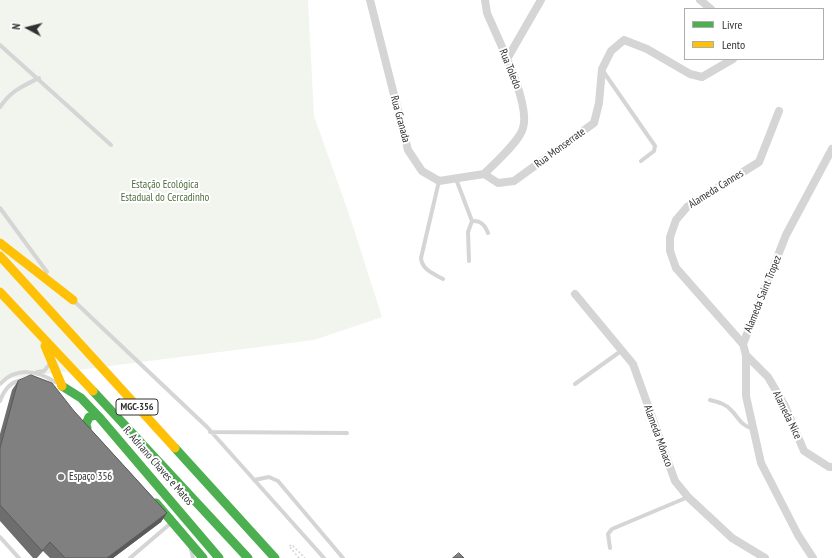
<!DOCTYPE html>
<html>
<head>
<meta charset="utf-8">
<style>
  body { margin:0 }
  #map { position:relative; width:832px; height:558px; overflow:hidden; background:#fff; font-family:"PT Sans Narrow",sans-serif }
  canvas { display:block }
  .legend { position:absolute; left:684px; top:8px; width:140px; height:52px; box-sizing:border-box; background:#fff; border:1px solid #adadad; margin:0; padding:5px 7px; list-style:none; font-size:12px; color:#313131 }
  .legend li { display:flex; align-items:center; gap:8px; height:20px }
  .legend b { width:20px; border:1px solid #adadad }
  .north { position:absolute; left:8px; top:8px; width:40px; height:40px; -webkit-text-stroke:3px #fff; paint-order:stroke; rotate:277deg; font-size:11px; font-weight:700; line-height:16px; text-align:center; color:#313131 }
  .north::after { content:''; display:block; margin:auto; width:14px; height:18px; background:#313131; clip-path:polygon(50% 0,100% 100%,50% 72%,0 100%) }
</style>
</head>
<body>
<div id="map">
<canvas width="832" height="558"></canvas>
<ul class="legend">
<li><b style="height:5px;background:#4caf50"></b>Livre</li>
<li><b style="height:5px;background:#ffc107"></b>Lento</li>
</ul>
<div class="north">N</div>
</div>
<script>
const ctx = document.querySelector('canvas').getContext('2d');
ctx.lineJoin = 'round';
function fillPath(path, color) { ctx.fillStyle = color; ctx.fill(path, 'evenodd'); }
function stroke(path, color, width, dash) { ctx.strokeStyle = color; ctx.lineWidth = width; ctx.lineCap = dash ? 'butt' : 'round'; ctx.setLineDash(dash || []); ctx.stroke(path); }
function drawText(font, color, halo, rows, align = 'center') {
  ctx.font = font + ' "PT Sans Narrow",sans-serif'; ctx.lineWidth = 4; ctx.setLineDash([]); ctx.textBaseline = 'middle'; ctx.strokeStyle = halo; ctx.fillStyle = color; for (const [text, x, y, turn = 0] of rows) {
    ctx.save(); ctx.translate(x, y); ctx.rotate((+turn || 0) * Math.PI / 180); ctx.textAlign = isNaN(turn) ? turn : align; if (halo) ctx.strokeText(text, 0, 0); ctx.fillText(text, 0, 0); ctx.restore();
  }
}
fillPath(new Path2D(`
  M0,0H308L314,116L349,214L382,317L314,340L0,380Z`), '#f1f5ee');
stroke(new Path2D(`
  M299,558L289,546L292,545L305,558`), '#d5d5d5', 1.5, [2, 2]);
stroke(new Path2D(`
  M0,45L111,145
  M603,71L655,146L654,151L641,161
  M0,107C11,91 21,87 39,78
  M456,179L472,221
  M439,181L421,258C422,270 434,274 443,279
  M0,208L47,272
  M469,261L468,232L472,221C481,220 485,225 488,233
  M75,302L207,427L324,558
  M37,372L44,371L49,365
  M0,384C16,367 37,370 55,382
  M575,384L621,351
  M710,400C718,402 726,404 731,410C740,419 739,424 753,429
  M0,401C4,390 11,381 23,380
  M210,432L347,433
  M254,480L269,477L278,481L343,558
  M0,537L19,558
  M610,548L608,534L612,529L688,497
  M191,549L193,558
  M130,558L171,523`), '#d5d5d5', 4);
stroke(new Path2D(`
  M370,0L408,150L422,171L439,181L484,174
  M700,0L711,9
  M507,59L541,0
  M484,174L498,183L514,181L594,123L599,103L602,69L611,51L624,40L647,49L690,74L702,77L733,59
  M484,174C494,164 520,141 523,128C531,103 497,37 487,13L485,0
  M575,294L633,364L675,481L688,497L732,538L765,558
  M743,344L676,268L670,251V237L676,220L687,207L759,162L779,111
  M746,355L768,377L785,406L804,451L829,467H832
  M813,558L798,535L761,463L746,396V355L743,344L786,235L832,149`), '#d5d5d5', 8);
stroke(new Path2D(`
  M62,386L81,398L99,417L219,558
  M93,391L248,558
  M87,428L86,424L89,417L96,415L99,417
  M175,448L275,558
  M156,503L203,558`), '#4caf50', 9);
stroke(new Path2D(`
  M0,243L73,300
  M0,256L175,448
  M0,292L93,391
  M45,346L62,386`), '#ffc107', 9);
fillPath(new Path2D(`
  M18,381L74,411L167,513L161,522L113,558H50L43,551L37,558H33L0,521V434L12,390Z`), '#6e6e6e');
fillPath(new Path2D(`
  M167,513L161,522L113,558H107Z`), '#5a5a5a');
const building = new Path2D(`
  M31,375L52,383L74,411L167,513L107,558H65L50,542L42,551L0,505V448L18,381Z
  M459,553L464,558H453Z`);
fillPath(building, '#808080');
stroke(building, '#5a5a5a', 1);
for (const [x, y, r, color] of [
  [61,477,4,"#797979"]
]) { const dot = new Path2D(); dot.arc(x, y, r, 0, 2 * Math.PI); ctx.fillStyle = color; ctx.fill(dot); stroke(dot, '#fff', 1.5); }
for (const [x, y, w] of [
  [137,407,42]
]) { const box = new Path2D(); box.roundRect(x - w / 2, y - 8, w, 16, 3); ctx.fillStyle = '#fff'; ctx.fill(box); stroke(box, '#313131', 1); }
drawText('bold 10px', '#313131', null, [
  ["MGC-356",137,407]
]);
drawText('11px', '#313131', '#fff', [
  ["Rua Toledo",510,69,68],
  ["Rua Granada",400,119,75],
  ["Rua Monserrate",560,148,-36],
  ["Alameda Cannes",716,189,-32],
  ["Alameda Saint Tropez",763,294,-68],
  ["Alameda Nice",787,415,64],
  ["Alameda Mônaco",658,436,70],
  ["R. Adriano Chaves e Matos",158,466,49]
]);
drawText('11px', '#506d3f', '#fff', [
  ["Estação Ecológica",165,185],
  ["Estadual do Cercadinho",165,198]
]);
drawText('11px', '#313131', '#fff', [
  ["Espaço 356",69,477]
], 'left');
</script>
</body>
</html>
